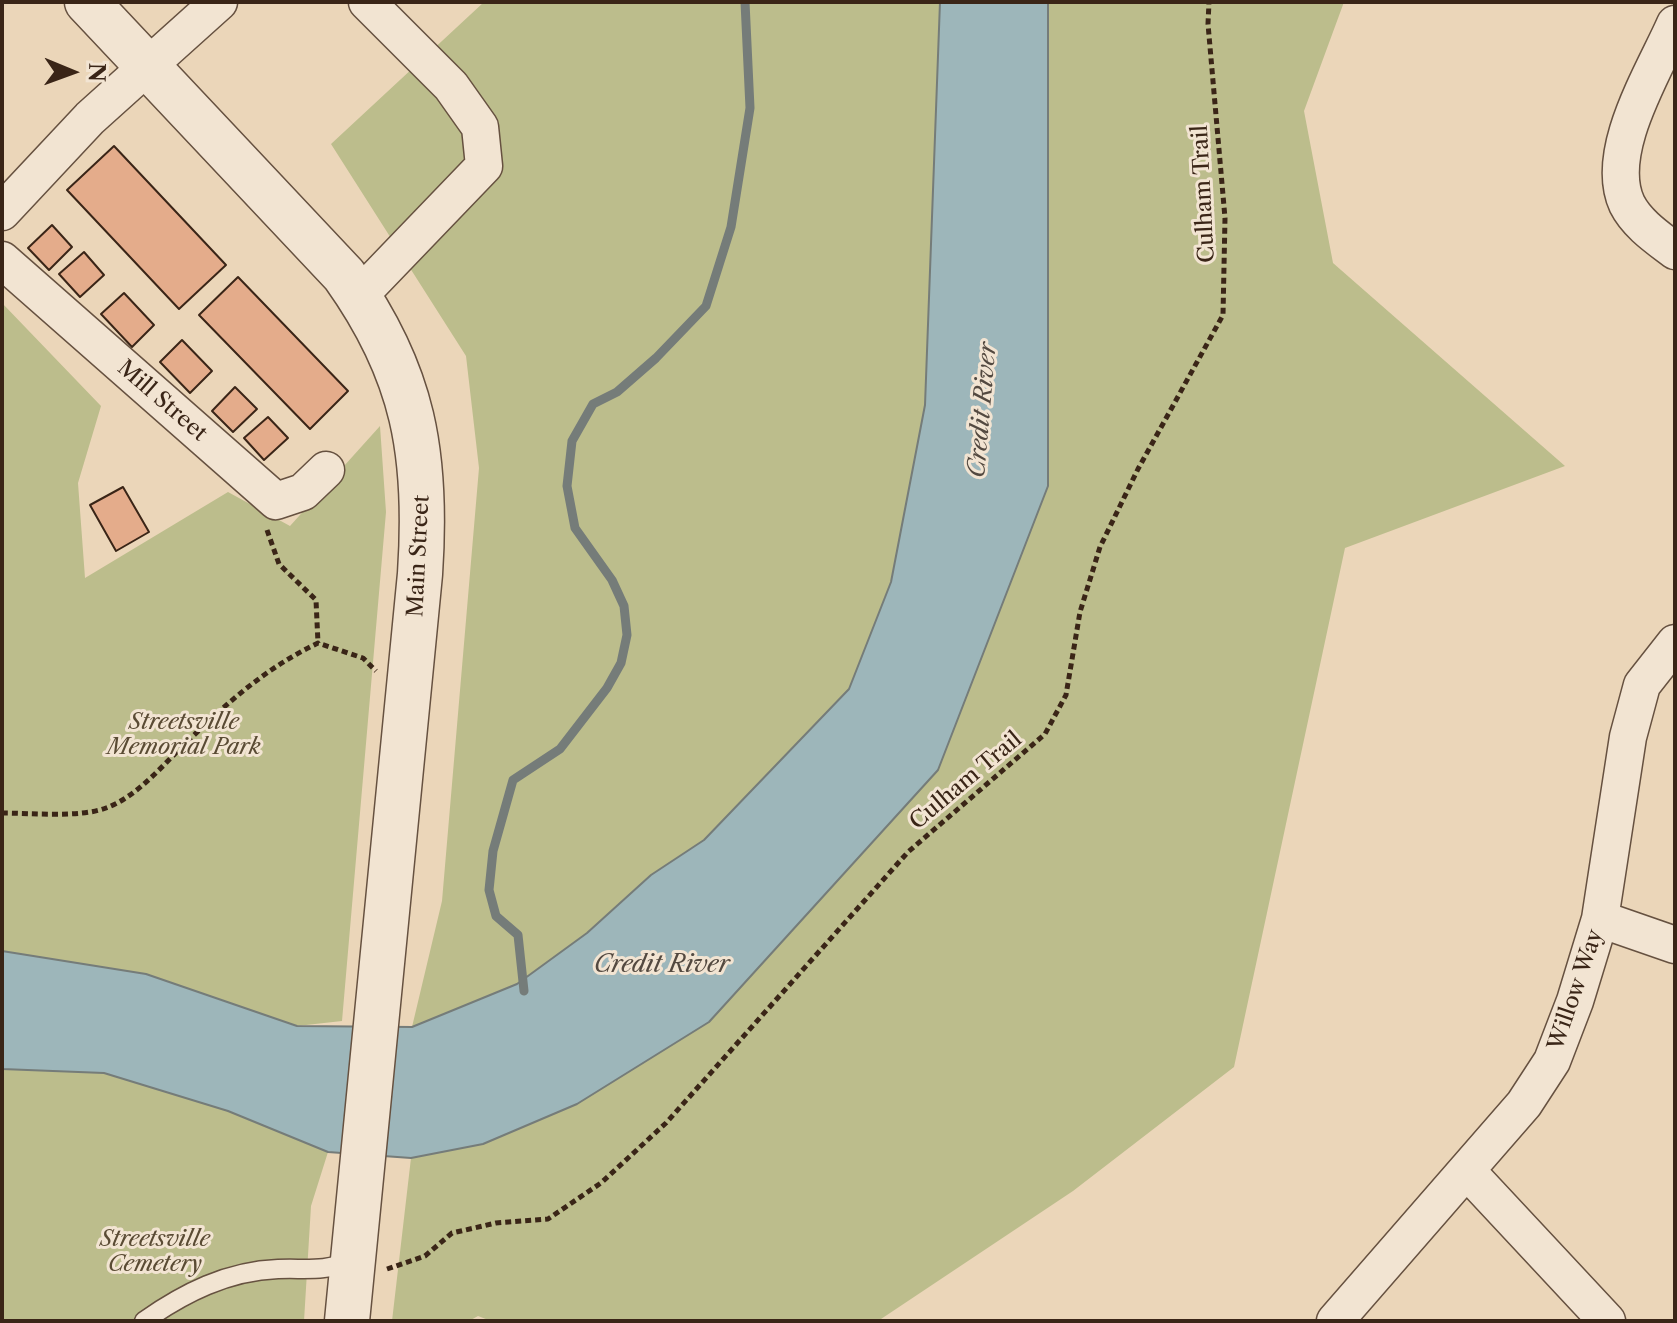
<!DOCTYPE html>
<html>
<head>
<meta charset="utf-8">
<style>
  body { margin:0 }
  #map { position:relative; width:1677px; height:1323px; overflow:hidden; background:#ebd6b9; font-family:"Libre Caslon Text",serif }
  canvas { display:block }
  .frame { position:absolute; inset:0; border:4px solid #3a2517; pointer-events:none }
  .north { position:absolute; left:32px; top:32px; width:80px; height:80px; -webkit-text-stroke:6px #f2e4d2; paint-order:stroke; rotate:91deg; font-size:22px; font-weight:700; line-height:32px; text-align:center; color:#3a2517 }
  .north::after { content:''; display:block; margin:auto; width:28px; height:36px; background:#3a2517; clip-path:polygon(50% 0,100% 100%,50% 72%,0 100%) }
</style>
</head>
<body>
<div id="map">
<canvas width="1677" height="1323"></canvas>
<div class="frame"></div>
<div class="north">N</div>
</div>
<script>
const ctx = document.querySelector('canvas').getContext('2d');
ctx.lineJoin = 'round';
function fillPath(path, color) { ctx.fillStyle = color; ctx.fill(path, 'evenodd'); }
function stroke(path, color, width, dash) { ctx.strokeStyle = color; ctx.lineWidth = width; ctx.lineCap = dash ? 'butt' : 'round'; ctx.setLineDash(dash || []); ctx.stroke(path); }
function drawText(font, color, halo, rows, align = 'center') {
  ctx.font = font + ' "Libre Caslon Text",serif'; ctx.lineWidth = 6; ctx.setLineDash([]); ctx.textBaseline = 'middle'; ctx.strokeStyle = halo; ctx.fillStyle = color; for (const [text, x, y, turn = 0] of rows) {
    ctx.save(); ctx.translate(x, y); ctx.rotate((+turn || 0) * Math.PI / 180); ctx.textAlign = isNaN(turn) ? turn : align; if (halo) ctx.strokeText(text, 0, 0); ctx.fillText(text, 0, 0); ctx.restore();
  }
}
fillPath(new Path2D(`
  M484,2H940L925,405L891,582L849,689L704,840L651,875L587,933L517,984L412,1027L442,901L479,468L466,356L331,144Z
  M1048,2H1344L1304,111L1333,263L1565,466L1345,548L1234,1067L1073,1191L878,1321H491L478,1316L469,1321H392L411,1158L483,1144L1048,486Z
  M2,303L101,406L78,483L85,578L228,492L290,526L380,426L386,512L342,1021L297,1026L146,974L2,1006Z
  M2,1069L104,1073L228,1111L328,1152L311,1206L304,1321H2Z`), '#bcbd8c');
const water = new Path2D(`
  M940,2H1048V486L938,770L709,1022L577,1104L483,1144L411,1158L328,1152L228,1111L104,1073L2,1069V951L146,974L297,1026L412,1027L517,984L587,933L651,875L704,840L849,689L891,582L925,405Z`);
fillPath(water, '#9db6ba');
stroke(water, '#757c79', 2);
stroke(new Path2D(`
  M524,991L518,935L496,916L489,890L493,851L513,780L560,749L607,688L621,663L627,635L624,606L612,580L575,528L567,486L572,441L593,404L617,392L656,358L706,306L731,227L750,108L745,2`), '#757c79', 9);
const building = new Path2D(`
  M114,146L226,265L179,309L67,190Z
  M52,225L72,247L49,270L28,248Z
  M84,252L104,275L80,297L59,274Z
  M238,277L348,391L310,429L199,315Z
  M124,293L154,325L132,347L101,314Z
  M182,340L212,371L190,393L160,362Z
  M235,387L257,409L233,432L212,411Z
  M268,417L288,438L264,460L244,438Z
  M123,487L149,532L116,551L90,505Z`);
fillPath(building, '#e4ac8b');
stroke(building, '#3a2517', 2);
const service = new Path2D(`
  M144,1321C184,1293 227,1271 278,1269C307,1268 323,1272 352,1261`);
const minor = new Path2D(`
  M1675,24C1654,72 1603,152 1627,204C1637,224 1658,238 1675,251
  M2,212L90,118L219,2
  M2,260L276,501L303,492L326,470
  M359,296L484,166L480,127L451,86L367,2
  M1600,919L1675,945
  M1467,1171L1607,1321
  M1335,1321L1524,1104L1552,1061L1575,1001L1600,919L1628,737L1642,685L1675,643`);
const tertiary = new Path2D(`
  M87,2L344,275C414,373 428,455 420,574L347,1321`);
stroke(service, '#665140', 21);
stroke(minor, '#665140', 39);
stroke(tertiary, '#665140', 47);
stroke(new Path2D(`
  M267,530L279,564L316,600L318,643
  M2,813C31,813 79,818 106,808C139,796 166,761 191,738C230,700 268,667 318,643L363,658L376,671
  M387,1269L425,1256L452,1233L496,1223L548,1219L601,1183L666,1123L908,852L1045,734L1066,695L1080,612L1100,547L1138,469L1223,315L1225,218L1208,24L1209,2`), '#3a2517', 5, [6, 4]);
stroke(service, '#f2e4d2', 18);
stroke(minor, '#f2e4d2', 36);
stroke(tertiary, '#f2e4d2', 44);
drawText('22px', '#3a2517', '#f2e4d2', [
  ["Culham Trail",1204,194,-93],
  ["Mill Street",162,401,41],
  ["Main Street",419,556,-87],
  ["Culham Trail",966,781,-40],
  ["Willow Way",1576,990,-71]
]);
drawText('italic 22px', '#5a4b34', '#f2e4d2', [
  ["Streetsville",184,723],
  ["Memorial Park",184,748],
  ["Streetsville",155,1240],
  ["Cemetery",155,1265]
]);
drawText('italic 24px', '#534940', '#f2e4d2', [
  ["Credit River",983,410,-85],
  ["Credit River",662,965]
]);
</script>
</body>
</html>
